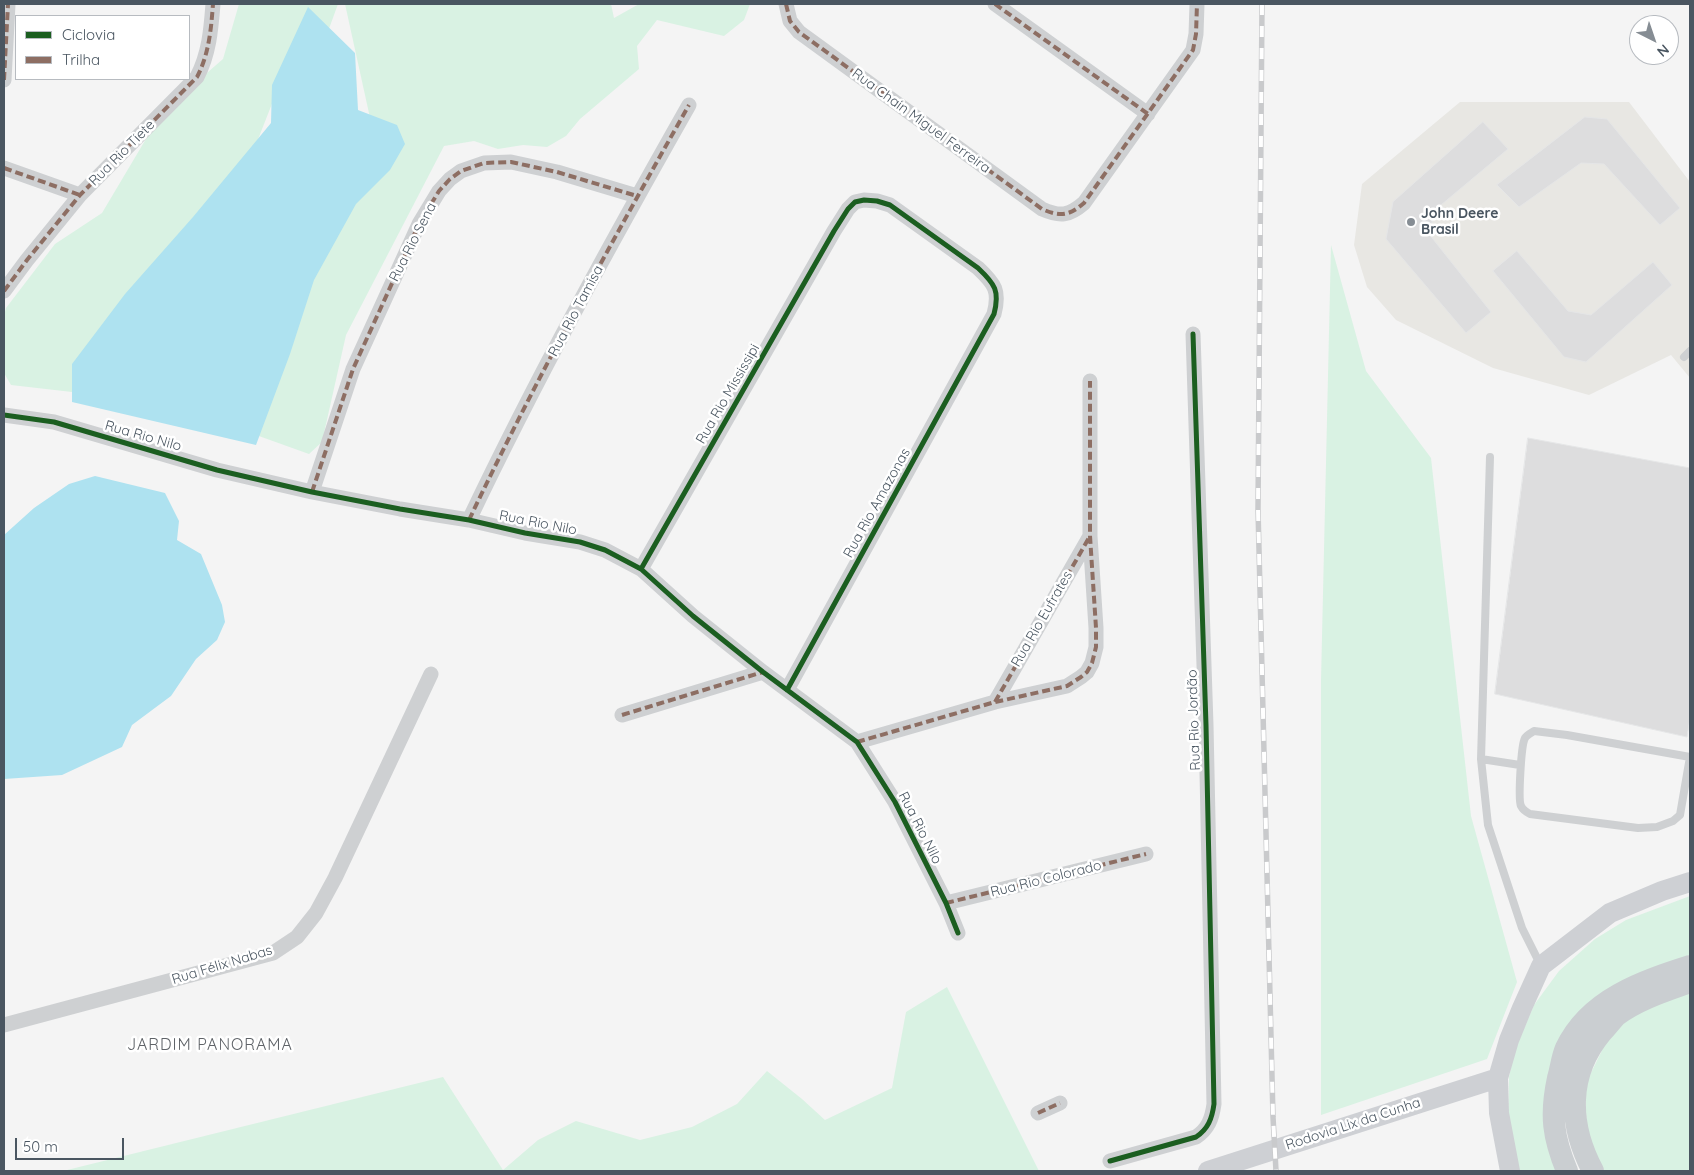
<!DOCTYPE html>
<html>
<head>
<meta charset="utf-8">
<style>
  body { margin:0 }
  #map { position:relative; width:1694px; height:1175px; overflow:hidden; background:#f4f4f4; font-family:Quicksand,sans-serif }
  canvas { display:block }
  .frame { position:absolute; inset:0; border:5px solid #4a5661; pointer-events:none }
  .legend { position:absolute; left:15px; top:15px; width:175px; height:65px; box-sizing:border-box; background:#fff; border:1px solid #b7bbc0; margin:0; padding:6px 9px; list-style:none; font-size:15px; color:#4a5661 }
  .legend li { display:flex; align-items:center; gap:10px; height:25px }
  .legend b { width:25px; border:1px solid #b7bbc0 }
  .north { position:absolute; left:1629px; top:15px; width:50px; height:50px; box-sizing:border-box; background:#fff; border:1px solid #b7bbc0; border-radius:50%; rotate:139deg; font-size:14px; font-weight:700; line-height:20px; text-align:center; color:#4a5661 }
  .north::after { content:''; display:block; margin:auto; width:18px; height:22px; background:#868d94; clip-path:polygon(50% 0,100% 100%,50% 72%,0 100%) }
  .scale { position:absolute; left:15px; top:1138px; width:109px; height:22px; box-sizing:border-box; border:2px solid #4a5661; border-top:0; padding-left:6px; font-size:15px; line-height:18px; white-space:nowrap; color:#4a5661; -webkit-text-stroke:4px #fff; paint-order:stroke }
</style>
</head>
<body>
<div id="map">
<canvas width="1694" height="1175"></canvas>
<div class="frame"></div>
<ul class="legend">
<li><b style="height:6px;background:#1b5e20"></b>Ciclovia</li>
<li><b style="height:6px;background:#8d6e63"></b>Trilha</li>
</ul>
<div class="north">N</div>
<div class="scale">50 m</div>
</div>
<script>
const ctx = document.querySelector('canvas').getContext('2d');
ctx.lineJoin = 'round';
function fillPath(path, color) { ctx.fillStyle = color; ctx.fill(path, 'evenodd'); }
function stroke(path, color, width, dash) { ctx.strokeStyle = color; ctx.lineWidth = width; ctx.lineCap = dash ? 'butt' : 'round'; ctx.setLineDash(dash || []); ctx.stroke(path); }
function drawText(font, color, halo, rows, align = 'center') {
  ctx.font = font + ' Quicksand,sans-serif'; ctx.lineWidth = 5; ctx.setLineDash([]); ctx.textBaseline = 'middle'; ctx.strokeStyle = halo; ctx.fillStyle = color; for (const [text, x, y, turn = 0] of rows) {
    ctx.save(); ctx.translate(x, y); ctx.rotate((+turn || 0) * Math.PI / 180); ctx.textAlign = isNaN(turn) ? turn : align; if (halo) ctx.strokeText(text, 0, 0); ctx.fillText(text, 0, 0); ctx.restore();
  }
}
fillPath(new Path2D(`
  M1460,102H1629L1690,182V378L1671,355L1589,395L1493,368L1396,320L1367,287L1354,245L1362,184Z`), '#e8e7e3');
fillPath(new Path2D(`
  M239,4H338L326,37L288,63L255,147L123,299L72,392L11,385L4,373V316L6,308L55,244L102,213L162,112L223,59Z
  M345,4H611L614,18L639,4H750L744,20L724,36L657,20L637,46L639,69L580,119L566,136L547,147L523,145L498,149L474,141L444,146L346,335L322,442L309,454L256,435L247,361L374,136Z
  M1331,245L1366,371L1431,458L1471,816L1517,982L1487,1059L1321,1115V680Z
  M1690,896V955L1664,964L1567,1031L1560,1171H1519L1508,1122L1509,1077L1514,1052L1534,1005L1559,971L1595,939L1626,920Z
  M947,987L1039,1171H63L443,1077L503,1170L538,1140L576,1121L640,1140L692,1127L737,1104L767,1071L802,1099L825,1120L892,1088L906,1012Z
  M1690,990V1171H1604L1587,1136L1585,1085L1611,1032L1630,1014Z`), '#d9f2e3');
fillPath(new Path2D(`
  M308,7L355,53L358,110L397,125L405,144L390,170L356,204L314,280L290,354L256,445L72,402V364L125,294L193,217L271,123L272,85Z
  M95,476L165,493L179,521L177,540L201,554L222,605L225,622L217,640L196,659L171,696L132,725L122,747L62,775L4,779V535L34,508L69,484Z`), '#aee2f0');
const building = new Path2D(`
  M1585,117L1607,119L1680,208L1660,225L1604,164L1581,163L1519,207L1497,185Z
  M1483,122L1508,149L1435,210L1429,234L1491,312L1466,333L1386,239L1393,202Z
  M1517,251L1568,311L1591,315L1653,262L1672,285L1586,362L1564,357L1493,271Z
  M1528,438L1690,468V718L1687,737L1495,694Z`);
fillPath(building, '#ddddde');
stroke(building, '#e5e6e7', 1);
stroke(new Path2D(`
  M1684,357L1690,351
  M1490,457L1481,759L1488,825L1522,928L1540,964
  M1534,731L1567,735L1690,757L1680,815L1673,821L1657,827L1638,828L1530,814C1526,812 1523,810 1521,806C1518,800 1521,745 1525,738C1527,735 1531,733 1534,731Z
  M1481,759L1520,765`), '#ced0d2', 8);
stroke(new Path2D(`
  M786,4L790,21L799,32L1042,209C1060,217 1069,216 1084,203L1193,50L1196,34L1197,4
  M995,4L1148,114
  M4,80L8,4
  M4,168L80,195
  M4,291L27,260L80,195L197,77C209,54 211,30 213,4
  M4,415L54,422L217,470L312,492L400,509L469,520L525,533L580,542L605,550L641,569L693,616L763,672L857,742L895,802L946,903L958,933
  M312,492L353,369L419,224L439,191L450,179L461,171L484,163L511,162L557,172L637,196
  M469,520C536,379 612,241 689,105
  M641,569L834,231L848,209L855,202L864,200L877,201L890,205L978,268C995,284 1000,291 994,314L787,690
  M995,702L1090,536
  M622,715L763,672
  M857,742L995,702L1067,686L1081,677L1087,672L1092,663L1096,647V628L1090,536V381
  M946,903L1146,854
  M4,1025L273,953L297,937L316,913L335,878L431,674
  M1038,1113L1060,1103
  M1110,1161L1196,1137C1208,1129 1212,1119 1214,1104L1206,725L1193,334`), '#ced0d2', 15);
stroke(new Path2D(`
  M1208,1171L1498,1078
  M1510,1171L1499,1113L1498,1078L1509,1040L1522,1008L1541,966L1610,913L1662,891L1690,882`), '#ced0d4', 20);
stroke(new Path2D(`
  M1567,1171C1553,1137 1550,1115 1558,1078C1561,1068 1562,1057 1566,1048C1589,999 1643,981 1690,966
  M1593,1171C1568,1124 1567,1074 1602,1032C1607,1027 1612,1020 1617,1015C1639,999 1665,991 1690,982`), '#caced1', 22);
const rail = new Path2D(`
  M1262,4L1258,509L1273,1117L1276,1171`);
stroke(rail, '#c9cacc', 5.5);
stroke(rail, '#fff', 4, [11]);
stroke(new Path2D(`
  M786,4L790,21L799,32L1042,209C1060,217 1069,216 1084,203L1193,50L1196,34L1197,4
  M995,4L1148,114
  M4,80L8,4
  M4,168L80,195
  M4,291L27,260L80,195L197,77C209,54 211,30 213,4
  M312,492L353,369L419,224L439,191L450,179L461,171L484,163L511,162L557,172L637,196
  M469,520C536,379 612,241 689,105
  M995,702L1090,536
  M622,715L763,672
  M857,742L995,702L1067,686L1081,677L1087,672L1092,663L1096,647V628L1090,536V381
  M946,903L1146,854
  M1038,1113L1060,1103`), '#8d6e63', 4, [8, 4]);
stroke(new Path2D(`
  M4,415L54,422L217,470L312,492L400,509L469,520L525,533L580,542L605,550L641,569L693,616L763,672L857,742L895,802L946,903L958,933
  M641,569L834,231L848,209L855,202L864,200L877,201L890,205L978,268C995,284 1000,291 994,314L787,690
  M1110,1161L1196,1137C1208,1129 1212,1119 1214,1104L1206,725L1193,334`), '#1b5e20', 5);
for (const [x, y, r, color] of [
  [1411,222,5,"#868d94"]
]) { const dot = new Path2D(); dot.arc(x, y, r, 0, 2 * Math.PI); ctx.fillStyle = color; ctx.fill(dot); stroke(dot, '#fff', 2); }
drawText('14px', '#4a5661', '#fff', [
  ["Rua Chain Miguel Ferreira",921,121,36],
  ["Rua Rio Tiete",122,153,-45],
  ["Rua Rio Sena",413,242,-63],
  ["Rua Rio Tamisa",576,311,-62],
  ["Rua Rio Mississipi",728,394,-60],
  ["Rua Rio Nilo",143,436,16],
  ["Rua Rio Amazonas",877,503,-61],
  ["Rua Rio Nilo",538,523,11],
  ["Rua Rio Eufrates",1042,619,-60],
  ["Rua Rio Jordão",1194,720,-92],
  ["Rua Rio Nilo",920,828,63],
  ["Rua Rio Colorado",1046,879,-14],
  ["Rua Félix Nabas",222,965,-17],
  ["Rodovia Lix da Cunha",1353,1124,-18]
]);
drawText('bold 14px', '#4a5661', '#fff', [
  ["John Deere",1421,214],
  ["Brasil",1421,230]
], 'left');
ctx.letterSpacing = '1px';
drawText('16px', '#5f6368', '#fff', [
  ["JARDIM PANORAMA",210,1045]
]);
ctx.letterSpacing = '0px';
</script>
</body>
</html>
